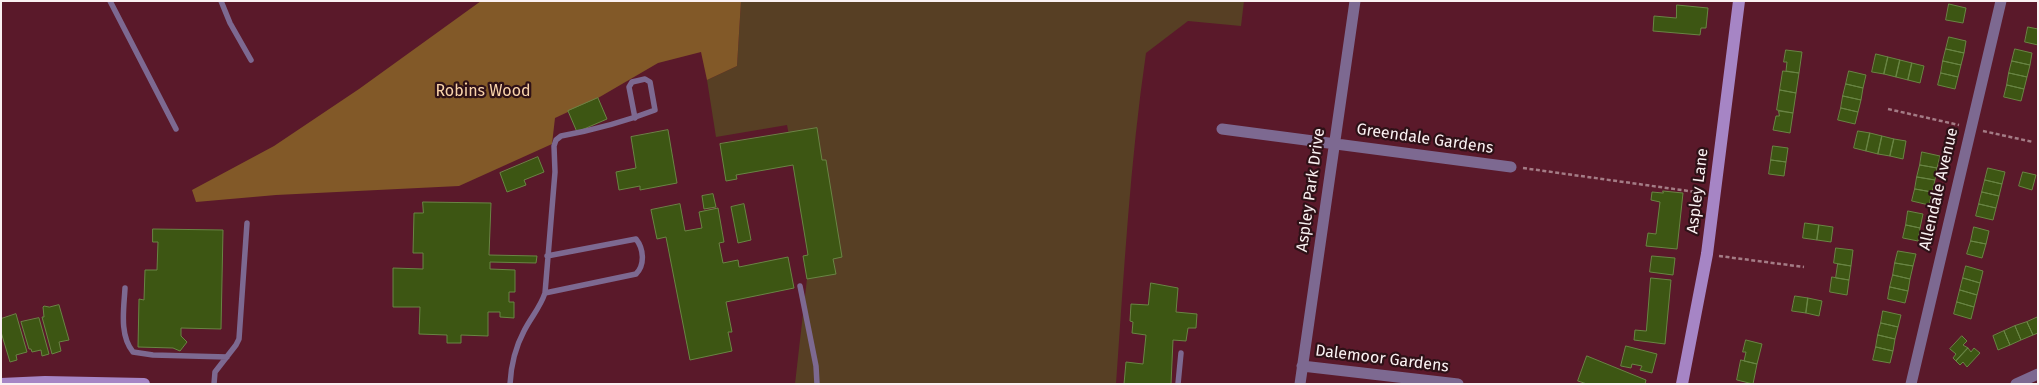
<!DOCTYPE html>
<html>
<head>
<meta charset="utf-8">
<style>
  body { margin:0 }
  #map { position:relative; width:2039px; height:385px; overflow:hidden; background:#5a192a; font-family:"Fira Sans",sans-serif }
  canvas { display:block }
  .frame { position:absolute; inset:0; border:2px solid #faf1f2; pointer-events:none }
</style>
</head>
<body>
<div id="map">
<canvas width="2039" height="385"></canvas>
<div class="frame"></div>
</div>
<script>
const ctx = document.querySelector('canvas').getContext('2d');
ctx.lineJoin = 'round';
function fillPath(path, color) { ctx.fillStyle = color; ctx.fill(path, 'evenodd'); }
function stroke(path, color, width, dash) { ctx.strokeStyle = color; ctx.lineWidth = width; ctx.lineCap = dash ? 'butt' : 'round'; ctx.setLineDash(dash || []); ctx.stroke(path); }
function drawText(font, color, halo, rows, align = 'center') {
  ctx.font = font + ' "Fira Sans",sans-serif'; ctx.lineWidth = 4.5; ctx.setLineDash([]); ctx.textBaseline = 'middle'; ctx.strokeStyle = halo; ctx.fillStyle = color; for (const [text, x, y, turn = 0] of rows) {
    ctx.save(); ctx.translate(x, y); ctx.rotate((+turn || 0) * Math.PI / 180); ctx.textAlign = isNaN(turn) ? turn : align; if (halo) ctx.strokeText(text, 0, 0); ctx.fillText(text, 0, 0); ctx.restore();
  }
}
fillPath(new Path2D(`
  M741,1H1244L1241,26L1188,21L1146,53C1130,162 1124,273 1116,384H795L809,261V244L787,125L716,137L707,80L737,66Z`), '#573f24');
fillPath(new Path2D(`
  M481,1H741L737,66L707,80L701,52L658,63L598,98L555,118L552,144L459,186L276,195L196,202L192,190L274,146L359,89Z`), '#825928');
const building = new Path2D(`
  M1949,4L1966,8L1963,23L1946,20Z
  M1677,5L1708,8L1706,28H1701L1700,35L1653,31L1654,16L1676,18Z
  M2028,27L2038,29V45L2025,42Z
  M1949,37L1966,41L1964,53L1946,49Z
  M1946,49L1964,53L1961,65L1943,61Z
  M2015,49L2032,53L2030,65L2012,61Z
  M1786,50L1802,52L1799,73L1786,71L1787,62H1784Z
  M1876,54L1888,57L1884,74L1872,72Z
  M1888,57L1900,60L1896,77L1884,74Z
  M1900,60L1912,63L1908,80L1896,77Z
  M1943,61L1961,65L1958,77L1941,73Z
  M2012,61L2030,65L2027,77L2009,73Z
  M1912,63L1924,66L1920,83L1908,80Z
  M1783,71L1799,73L1796,93L1780,90Z
  M1849,71L1866,75L1863,88L1846,84Z
  M1941,73L1958,77L1955,89L1938,85Z
  M2009,73L2027,77L2024,89L2007,85Z
  M1846,84L1863,88L1861,100L1843,96Z
  M2007,85L2024,89L2021,101L2004,97Z
  M1780,90L1796,93L1793,113L1777,110Z
  M1843,96L1861,100L1858,112L1841,108Z
  M598,98L607,119L577,132L568,111Z
  M1841,108L1858,112L1855,124L1838,120Z
  M1779,111L1793,113L1790,133L1773,130L1776,116H1779Z
  M817,128L822,160H826L842,257L833,259L836,274L807,279L803,256L808,255L793,165L736,175L737,179L726,181L720,144Z
  M668,130L677,183L640,190V186L619,190L616,172L636,168L631,137Z
  M1858,131L1870,133L1866,151L1854,148Z
  M1870,133L1882,136L1878,154L1866,151Z
  M1882,136L1894,139L1890,156L1878,154Z
  M1894,139L1906,141L1903,159L1890,156Z
  M1773,146L1788,148L1786,162L1771,160Z
  M1922,152L1940,156L1937,168L1920,165Z
  M538,157L544,172L524,180L526,185L507,192L500,173Z
  M1771,160L1786,162L1784,176L1769,174Z
  M1920,165L1937,168L1935,180L1917,177Z
  M1988,168L2005,172L2002,184L1985,180Z
  M2023,172L2036,175L2032,190L2019,186Z
  M1917,177L1935,180L1932,192L1915,189Z
  M1985,180L2002,184L1999,196L1982,192Z
  M1915,189L1932,192L1929,205L1912,201Z
  M1663,191L1683,193L1677,249L1646,246L1648,233L1656,234L1660,202L1651,200L1652,192L1663,193Z
  M1982,192L1999,196L1996,208L1979,204Z
  M713,194L716,207L704,209L702,196Z
  M423,202L491,203L489,255L537,256L536,263L490,262V269L515,270V292H509V302H514V318L500,317V312H488V336L461,335V343H447V335L419,334L420,307H393V268L423,269V253H413L414,213H423Z
  M680,204L685,231L702,228L699,212L718,208L724,242L719,243L723,263L738,260L739,267L788,257L794,288L726,302L732,332H728L732,351L690,360L666,237L657,239L651,210Z
  M744,204L751,240L738,243L731,207Z
  M1979,204L1996,208L1993,220L1976,216Z
  M1908,211L1923,214L1920,228L1906,225Z
  M1805,223L1819,225L1817,240L1803,238Z
  M1819,225L1833,227L1831,242L1817,240Z
  M1906,225L1920,228L1918,241L1903,238Z
  M1974,227L1989,231L1986,244L1971,241Z
  M153,229L223,230L221,329L181,328V336L187,342L180,351L173,348L138,347L139,299L144,300L145,270H157L158,242H153Z
  M1971,241L1986,244L1982,258L1967,254Z
  M1836,248L1853,250L1851,266L1834,263Z
  M1898,251L1916,254L1913,266L1895,263Z
  M1652,256L1675,258L1673,275L1650,272Z
  M1895,263L1913,266L1910,279L1893,275Z
  M1838,264L1851,266L1849,280L1836,278Z
  M1966,266L1983,271L1980,283L1963,278Z
  M1893,275L1910,279L1908,291L1890,287Z
  M1832,277L1849,280L1847,295L1830,292Z
  M1651,278L1671,280L1665,344L1634,340L1635,330L1646,331Z
  M1963,278L1980,283L1977,295L1960,290Z
  M1151,283L1178,288L1176,312L1197,314L1196,328H1188L1186,341L1173,340L1171,384H1124L1126,362L1143,364L1146,335L1132,333L1133,322L1130,321L1131,304L1148,305Z
  M1890,287L1908,291L1905,303L1888,299Z
  M1960,290L1977,295L1974,307L1957,302Z
  M1795,296L1808,298L1806,313L1792,311Z
  M1808,298L1822,301L1819,316L1806,313Z
  M1957,302L1974,307L1971,319L1954,314Z
  M59,305L69,340L59,342L61,351L52,354L42,317H44L43,307L44,306L49,307Z
  M1883,311L1901,315L1898,327L1881,323Z
  M16,314L27,352L16,355L17,360L10,362L1,332V319Z
  M2038,317V333L2033,335L2027,322Z
  M39,318L49,354L42,356L41,350L32,352L31,349H29L21,322Z
  M2027,322L2033,335L2021,340L2015,326Z
  M1881,323L1898,327L1895,339L1878,335Z
  M2015,326L2021,340L2010,345L2004,331Z
  M2004,331L2010,345L1998,350L1993,336Z
  M1878,335L1895,339L1893,351L1876,347Z
  M1962,336L1967,341L1963,345L1968,348L1956,361L1953,358L1956,354L1950,349Z
  M1746,340L1762,344L1757,364L1744,361L1746,352H1743Z
  M1626,346L1657,354L1652,373L1640,370L1642,366L1632,364L1631,368L1621,366Z
  M1876,347L1893,351L1890,363L1873,360Z
  M1968,348L1971,352L1974,348L1980,353L1967,367L1963,362L1960,365L1956,361Z
  M1587,356L1646,380L1645,384H1587L1578,381Z
  M1741,360L1757,364L1753,384L1737,380Z`);
fillPath(building, '#3d5613');
stroke(building, '#698544', 1);
stroke(new Path2D(`
  M1888,109L1959,125
  M1983,131L2033,142
  M1523,168L1703,193
  M1719,256L1804,267`), '#a47c86', 2.5, [4, 2.5]);
stroke(new Path2D(`
  M110,1L176,129
  M221,1L230,23L251,60
  M800,286L816,366L817,384
  M125,288C124,308 119,335 133,352L153,355L227,357
  M545,293L636,274C645,265 644,249 636,239L547,256
  M214,384L215,372L236,345L239,339L247,223
  M510,384C511,365 515,348 524,331C531,317 540,308 545,293L555,172L554,146L556,140L561,136C594,130 624,122 655,110L650,82L645,79L632,82L629,87L635,118
  M1178,384L1181,353`), '#7d6991', 5.5);
stroke(new Path2D(`
  M1222,129L1511,167
  M1302,366L1458,384
  M1300,384L1355,1
  M1911,384L2001,1
  M2016,384L2038,374`), '#7d6991', 11);
stroke(new Path2D(`
  M1,384L45,382L144,384
  M1682,384L1707,254L1739,1`), '#a685c5', 12);
drawText('16px', '#fad4ab', '#2e1117', [
  ["Robins Wood",483,92]
]);
drawText('16px', '#faf1f2', '#2e1117', [
  ["Greendale Gardens",1425,139,8],
  ["Allendale Avenue",1939,189,-77],
  ["Aspley Park Drive",1311,190,-82],
  ["Aspley Lane",1698,191,-83],
  ["Dalemoor Gardens",1382,359,7]
]);
</script>
</body>
</html>
